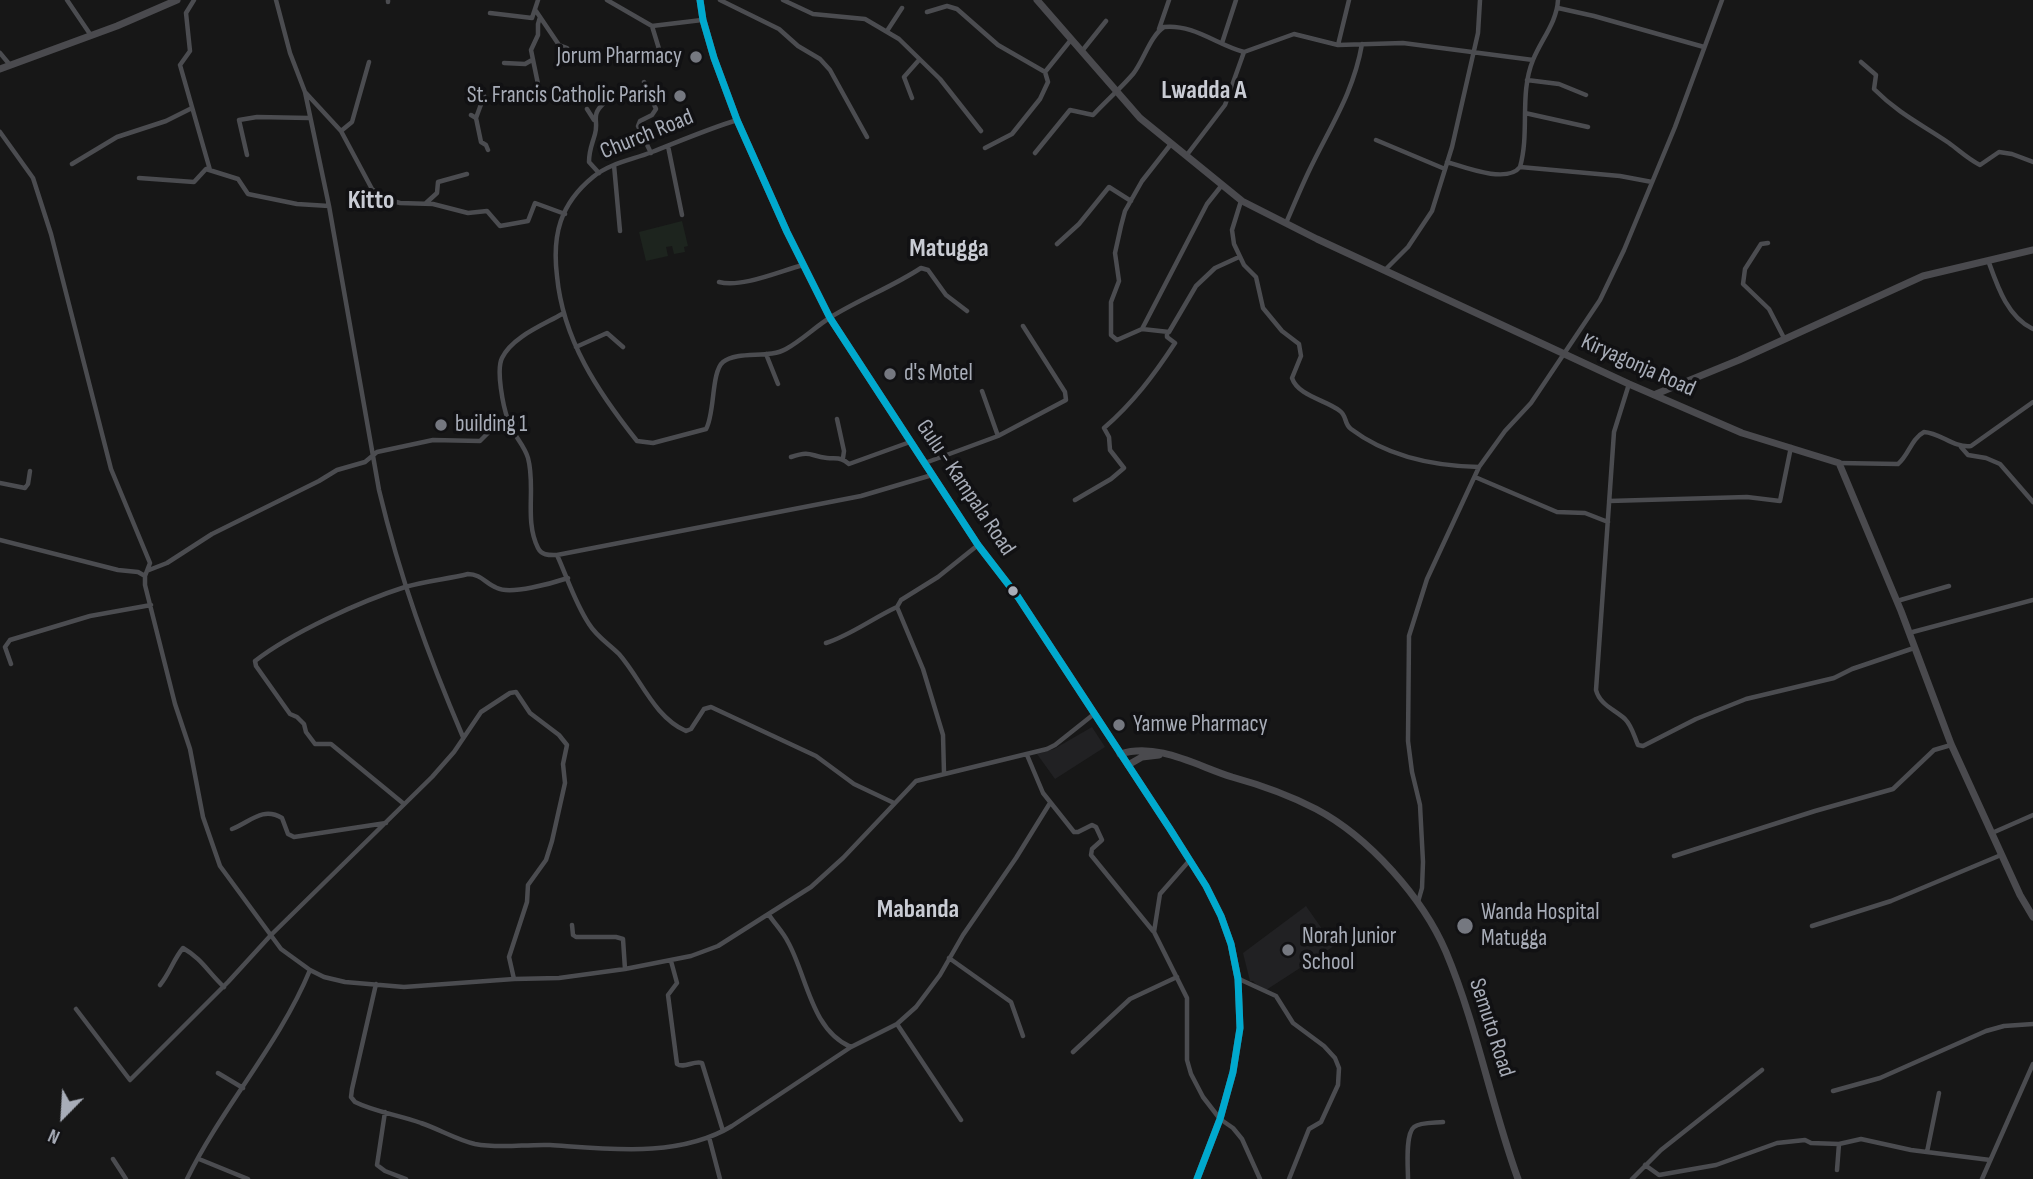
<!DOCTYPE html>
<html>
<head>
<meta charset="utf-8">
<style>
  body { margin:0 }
  #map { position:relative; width:2033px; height:1179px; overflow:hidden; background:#171717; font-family:"Sofia Sans Condensed",sans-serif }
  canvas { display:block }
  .north { position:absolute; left:28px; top:1081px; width:70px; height:70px; -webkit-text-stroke:5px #111113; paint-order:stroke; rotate:204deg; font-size:19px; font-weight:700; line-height:28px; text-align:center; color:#a8adb8 }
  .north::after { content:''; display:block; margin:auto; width:24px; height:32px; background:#a8adb8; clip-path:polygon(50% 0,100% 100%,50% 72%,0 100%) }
</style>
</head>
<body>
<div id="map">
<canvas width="2033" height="1179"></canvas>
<div class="north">N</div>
</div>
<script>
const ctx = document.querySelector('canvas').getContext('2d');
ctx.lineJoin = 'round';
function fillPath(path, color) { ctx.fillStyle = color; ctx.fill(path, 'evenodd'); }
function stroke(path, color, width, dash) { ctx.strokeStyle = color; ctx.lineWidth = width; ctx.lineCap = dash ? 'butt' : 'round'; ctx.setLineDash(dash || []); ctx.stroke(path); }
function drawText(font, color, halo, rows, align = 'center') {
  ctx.font = font + ' "Sofia Sans Condensed",sans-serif'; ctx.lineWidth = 7; ctx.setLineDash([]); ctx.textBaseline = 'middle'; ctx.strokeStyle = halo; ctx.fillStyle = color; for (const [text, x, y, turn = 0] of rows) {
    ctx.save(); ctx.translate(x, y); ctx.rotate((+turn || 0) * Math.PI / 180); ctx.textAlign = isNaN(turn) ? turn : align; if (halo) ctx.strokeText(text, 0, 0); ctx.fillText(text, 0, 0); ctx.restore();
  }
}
fillPath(new Path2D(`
  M1092,727L1105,747L1055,779L1037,754L1054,749Z
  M1306,906L1334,946L1263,992L1253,981H1250L1243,953Z`), '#212123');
fillPath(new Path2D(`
  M682,221L688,246L684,247L685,252L674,254L672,246L666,247L668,256L646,261L639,232Z`), '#1d241e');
stroke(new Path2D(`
  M67,0L90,34
  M194,0L186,13L190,51L180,65L210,170
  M276,0L290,53L305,92L341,131L372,189L386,199L400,203L433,204L468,213L487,211L500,226L528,221L535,203L565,214
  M388,0V2
  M607,0L652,26L702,20
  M720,0L779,29L798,46L820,59L830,70L867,137
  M783,0L813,14L865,19L899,39L940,79L981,131
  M1558,8L1594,16L1704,47
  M536,11L559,45L567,48
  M927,12L947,6L957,9L998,45L1045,72L1070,41
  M490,13L532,18L538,0
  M652,26L663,62
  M1159,29L1169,0
  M887,31L902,8
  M1222,43L1236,0
  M1338,45L1349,0
  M1082,51L1106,21
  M0,53L10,65
  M1861,62L1876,75L1874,89C1899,114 1921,124 1949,143C1960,151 1968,159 1980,165L1999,152L2012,154L2033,162
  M504,63L525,64L532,60
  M1527,80L1559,84L1586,95
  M644,82L656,109L652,115L640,121L638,126L651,153
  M538,84L531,50L538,35V24L540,17
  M305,92L329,206L379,490C400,578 428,655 463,737
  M912,98L904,77L919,60
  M587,109L594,120
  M1525,113L1588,127
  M471,115L476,118L481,142L486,145L488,150
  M476,118L484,96
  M737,120C708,129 680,141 652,152C632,160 610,163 593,177C560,204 552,235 557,276C563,340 598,392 637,441L653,443L706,429C715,414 711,372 723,362C738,350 769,359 786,349C802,340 815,327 831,317C860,299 892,287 921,268L928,270L946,295L967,311
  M341,131L352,122L369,62
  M0,132L33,178L51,234L111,469L150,563L145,576V585L175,704L190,749L203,817L220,866L281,949L310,970L324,977L345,982L404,987L514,979L559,978L625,969L691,956L718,946L811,887L843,858L916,781L1047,749L1055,745L1094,714
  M1376,140L1445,169
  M1171,144L1142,181L1125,211L1121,226L1115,253L1119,281L1111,302V335L1117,340L1142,329L1169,332L1196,286L1215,268L1239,257
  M668,146L682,215
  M985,148L1012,134L1040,99L1048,82L1045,72
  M1035,153L1070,110L1093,115C1106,101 1121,88 1133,74C1144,60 1150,36 1164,27C1194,24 1217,45 1244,52L1294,34L1338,45L1403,43L1533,60
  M247,155L239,120L257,117L309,118
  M1186,156L1225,105L1244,52
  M1447,162C1464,167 1507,184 1520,167C1530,132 1519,94 1533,60C1541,40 1557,22 1558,0
  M72,164L117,137L166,121L192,108
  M614,165L620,231
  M1520,167L1620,176L1652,182
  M599,173L589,162C589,150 592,145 595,134C599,120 590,116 604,103
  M139,178L194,182L206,169L238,179L248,194L297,204L329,206
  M1241,201L1232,230L1234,244L1244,265L1256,277L1263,308L1282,331L1299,344L1301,356L1292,378C1298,396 1326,400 1340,411C1347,416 1344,424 1351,429C1388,457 1433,466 1479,467
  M426,203L437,193L438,182L467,174
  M1286,223C1293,207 1300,190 1308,173C1329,128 1353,95 1362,44
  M1768,243L1761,244L1745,269L1743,284L1769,309L1784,338
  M1057,244L1079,224L1109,187L1131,201
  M1988,260C1997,285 2007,317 2033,329
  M1385,270L1408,247L1432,211L1452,147L1478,33L1480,0
  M719,282C742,288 780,271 803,265
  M562,314C543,325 512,337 502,358C496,370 503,406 508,420C512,434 524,444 528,458C536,487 524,520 538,548C542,556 550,555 557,555L861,496L932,475
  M1142,329L1207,204L1222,185
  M576,347L607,333L623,347
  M766,354L778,384
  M1629,384L1614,432L1596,690C1600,705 1614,709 1625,719C1632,726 1634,736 1638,745L1643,746L1696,719L1746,699L1834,678L1852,669L1914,648
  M982,391L998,436
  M837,419L844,451L843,458
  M1961,447L1968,455L1986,458L2000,464L2033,502
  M791,457C812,450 809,456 827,458C838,459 841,457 849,464L910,442
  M925,463L998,436L1066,400L1065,392L1023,326
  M1839,463L1898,464C1909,455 1911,439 1924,432C1941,433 1953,448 1971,446L2033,402
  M1475,477L1557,512L1585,513L1608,522
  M0,483L25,488L28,484L30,471
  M1075,500L1111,479L1124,468L1110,450L1109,437L1104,428C1133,403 1154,375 1175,343L1167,337V332
  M1609,501L1747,497L1780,501L1791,447
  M0,540L118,570L138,572L145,576
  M557,555C567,577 575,603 589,624C597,637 608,643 619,654C641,679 654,717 686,731L691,729L704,709L711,707L816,756L854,784L894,803
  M149,570L167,563L212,534L319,481L337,470L365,462L377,452L433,440L480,441L496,425L508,420
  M1897,601L1949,586
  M1909,633L2033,600
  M826,643C851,635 873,618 897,607
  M11,664L5,647L10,640L90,616L151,605
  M1027,755L1043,793L1074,832H1078L1092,825L1096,827L1102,840L1092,849L1091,855L1153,931
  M944,773L943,735L923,669L897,607L901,600L938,577L978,545
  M404,804L331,744H315L306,732L304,724L297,717L290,714L256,666L255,661C291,633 361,601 405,587C425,581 448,579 468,574C481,574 486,584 497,588C511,595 553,583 568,578
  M232,829C249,823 262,806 282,818L288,834L294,837L386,823
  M1992,833L2033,815
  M1674,856L1815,811L1893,789L1934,750L1951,745
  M1189,861L1160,894L1154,932L1187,998V1060L1191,1074L1203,1097L1220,1119L1233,1128L1242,1139L1260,1179
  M1418,902L1422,888L1423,862L1420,805L1412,772L1408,741L1409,636L1427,579L1479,467L1505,431L1531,403L1600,300L1624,250L1675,127L1722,0
  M769,915C775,924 783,932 788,942C807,976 811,1030 851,1047
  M572,925L573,935L576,937H616L623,939L625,969
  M1812,926L1891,901L2001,855
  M949,958L1011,1002L1023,1036
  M671,961L677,983L668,995L677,1064C684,1069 694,1060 702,1063L723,1131
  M1239,979L1276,996L1293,1023L1324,1046L1335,1058L1339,1068L1338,1085L1321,1122L1309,1129L1289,1179
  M376,984L352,1089L351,1097L355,1102C375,1112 399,1115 421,1123C439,1129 457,1140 475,1144C501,1149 524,1144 550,1145C609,1149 679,1158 732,1126L851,1047L897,1024L916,1007L940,975L963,935L1016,858L1050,803
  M160,985C170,973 173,960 183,948C202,959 208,972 224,987
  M76,1009L130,1080L228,982L271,935L432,777L454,752L481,712L510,693L516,692L530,713L559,735L567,745L563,764L565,783L552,841L546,860L528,885L527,902L509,957L514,979
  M897,1024L961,1120
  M1073,1052L1130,999L1177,977
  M218,1073L243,1088
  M1833,1091L1880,1078L1986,1031L2004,1026L2033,1024
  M385,1112L377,1165L385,1171L406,1179
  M709,1137L720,1179
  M1927,1152L1939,1093
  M113,1159L126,1179
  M199,1159L248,1179
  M1645,1165L1659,1175L1716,1165L1777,1143L1805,1140L1811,1143L1839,1144
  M1837,1170L1839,1144L1861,1139L1911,1150L1990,1160
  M187,1179C222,1107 279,1045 310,970
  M1408,1179C1408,1168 1405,1134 1414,1127C1420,1122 1435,1123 1443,1122
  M1632,1179L1661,1150L1762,1070
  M1982,1179L2033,1064`), '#4b4c50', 4.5);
stroke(new Path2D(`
  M1037,0L1140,118L1242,201L1317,239L1629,384L1742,433L1839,463L1901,611L1951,744L2020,895L2033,917
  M0,69L117,26L177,0
  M1656,394L1739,360L1923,276L2033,250
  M1120,754C1158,742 1197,766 1232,777C1261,785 1289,795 1316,809C1369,837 1423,898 1446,952C1477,1026 1491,1105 1518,1179
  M1128,765L1142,757L1159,755`), '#4a4a4e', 7);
stroke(new Path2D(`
  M700,0L703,20L714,58L737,120L787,232L830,318L978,545L1018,597L1170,829L1206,886L1221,916L1231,944L1238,979L1240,1028L1233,1072L1220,1119L1197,1179`), '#4d4f52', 7);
stroke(new Path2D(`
  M700,0L703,20L714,58L737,120L787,232L830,318L978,545L1018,597L1170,829L1206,886L1221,916L1231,944L1238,979L1240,1028L1233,1072L1220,1119L1197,1179`), '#00a9ce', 7);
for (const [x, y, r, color] of [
  [696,57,7,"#757880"],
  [680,96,7,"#757880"],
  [890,374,7,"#757880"],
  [441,425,7,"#757880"],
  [1013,591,6,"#a8adb8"],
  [1119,725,7,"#757880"],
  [1465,926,9,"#757880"],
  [1288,950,7,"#757880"]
]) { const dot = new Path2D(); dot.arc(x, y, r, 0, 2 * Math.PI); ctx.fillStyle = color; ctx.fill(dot); stroke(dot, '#111113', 2.5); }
drawText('23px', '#a8adb8', '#111113', [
  ["Jorum Pharmacy",682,57,"right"],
  ["St. Francis Catholic Parish",666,96,"right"],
  ["d's Motel",904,374],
  ["building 1",455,425],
  ["Yamwe Pharmacy",1133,725],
  ["Wanda Hospital",1481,913],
  ["Matugga",1481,939],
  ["Norah Junior",1302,937],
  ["School",1302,963]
], 'left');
drawText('23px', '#a8adb8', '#111113', [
  ["Church Road",647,135,-22],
  ["Kiryagonja Road",1638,366,24],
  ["Gulu - Kampala Road",965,488,56],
  ["Semuto Road",1491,1028,72]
]);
drawText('bold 26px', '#c9ccd4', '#111113', [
  ["Lwadda A",1204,91],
  ["Kitto",371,201],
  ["Matugga",949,249],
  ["Mabanda",918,910]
]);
</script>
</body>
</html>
